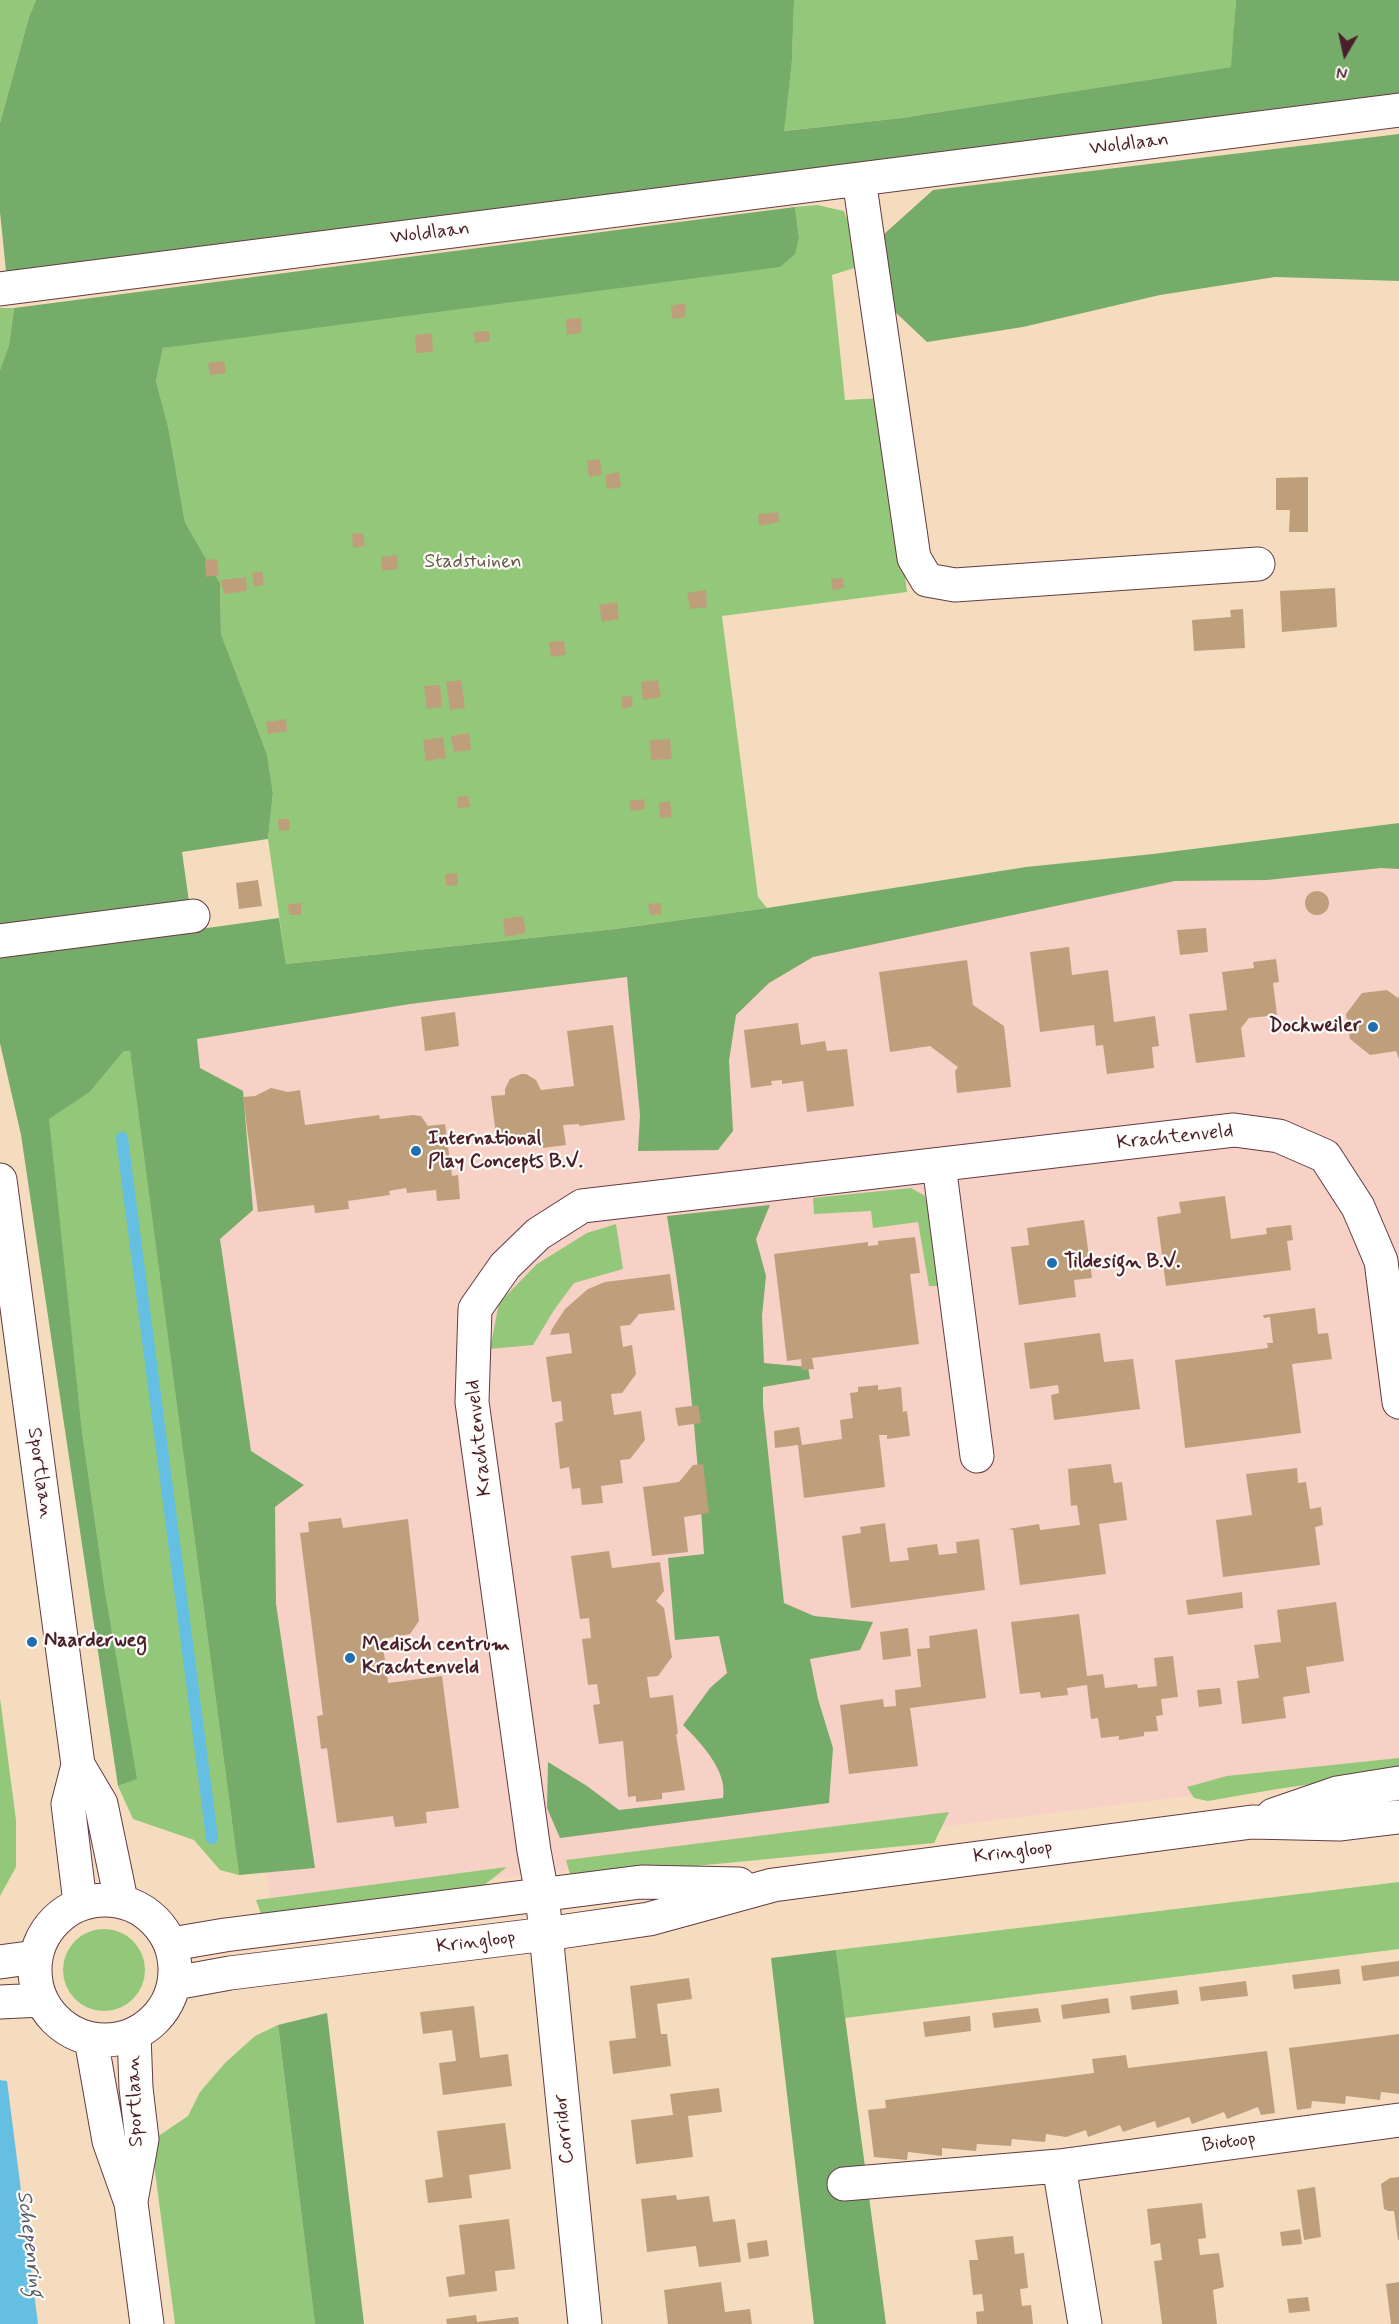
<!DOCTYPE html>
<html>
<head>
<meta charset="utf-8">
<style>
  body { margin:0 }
  #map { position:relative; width:1399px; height:2324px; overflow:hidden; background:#f5dcbf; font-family:Mynerve,sans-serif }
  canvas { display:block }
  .north { position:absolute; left:1315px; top:24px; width:60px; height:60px; -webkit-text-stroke:4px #fdfcf7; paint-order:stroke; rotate:189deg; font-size:16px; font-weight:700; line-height:24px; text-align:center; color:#4a1f2b }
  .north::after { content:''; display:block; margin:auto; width:21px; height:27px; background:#4a1f2b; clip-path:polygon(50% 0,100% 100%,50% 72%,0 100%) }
</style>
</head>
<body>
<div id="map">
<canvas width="1399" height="2324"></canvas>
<div class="north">N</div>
</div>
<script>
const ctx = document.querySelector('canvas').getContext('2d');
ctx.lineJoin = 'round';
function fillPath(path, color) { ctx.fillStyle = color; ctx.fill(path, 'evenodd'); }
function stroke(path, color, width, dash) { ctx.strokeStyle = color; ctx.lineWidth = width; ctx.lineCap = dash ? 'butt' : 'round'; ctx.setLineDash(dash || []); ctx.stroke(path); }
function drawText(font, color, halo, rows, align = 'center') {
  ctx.font = font + ' Mynerve,sans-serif'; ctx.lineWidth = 4.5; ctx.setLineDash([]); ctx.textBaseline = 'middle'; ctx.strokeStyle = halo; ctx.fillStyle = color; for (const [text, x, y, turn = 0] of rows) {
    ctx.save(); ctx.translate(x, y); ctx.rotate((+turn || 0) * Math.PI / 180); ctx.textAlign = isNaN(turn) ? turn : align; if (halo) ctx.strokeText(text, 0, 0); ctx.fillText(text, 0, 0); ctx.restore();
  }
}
fillPath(new Path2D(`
  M1399,857V1770L858,1837L271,1905L160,1005L1069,892Z`), '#f7d1c6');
fillPath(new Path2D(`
  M0,0H36L29,17L0,123Z
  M794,0H1236L1232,67L901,118L783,131L792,61Z
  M817,205L844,211L864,265L832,275L845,400L883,398L907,592L722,616L758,897L767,908L615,929L286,964L268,839L273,793L267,754L221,634L220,583L185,522L168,426L156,381L163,348L799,237L795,207Z
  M0,308H14L9,345L0,370Z
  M130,1050L239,1875L220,1870L194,1840L133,1819L118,1786L136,1779L105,1591L82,1431L48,1119L90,1092L124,1051Z
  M911,1188L925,1196L929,1210L940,1286H929L918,1222L873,1228L871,1211L814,1214L813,1198Z
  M616,1224L623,1269L574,1283L554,1310L533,1345L490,1349L499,1303L537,1264L587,1233Z
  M0,1698L16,1820V1867L0,1896Z
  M1399,1758V1772L1277,1789L1208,1801L1194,1798L1187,1787L1227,1776Z
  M949,1812L934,1843L571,1878L566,1860Z
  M507,1867L478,1890L261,1914L256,1900Z
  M1399,1882V1949L845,2018L836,1950Z
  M63 1970a41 41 0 1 1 82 0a41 41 0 1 1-82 0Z
  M278,2025L315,2324H175L151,2141L188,2116L200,2092L225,2063L255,2036Z`), '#93c87a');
fillPath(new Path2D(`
  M36,0H794L792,61L784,131L901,118L1231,67L1236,0H1399V99L7,281L0,212V123L29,17Z
  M1399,134V281L1275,277L1160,295L1023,327L927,342L893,310L883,235L933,190Z
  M795,207L799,237L795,254L780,267L163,348L156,381L168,426L185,522L220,583L221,634L267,754L273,793L268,839L182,852L193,930L279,918L286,964L615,929L767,908L1026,867L1153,854L1399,823V869L1381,868L1267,880L1175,881L813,957L769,983L736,1015L729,1061L733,1131L718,1150L638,1151L640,1115L627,977L410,1004L197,1039L200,1068L243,1091L253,1210L220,1239L251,1451L304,1485L275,1507L276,1604L315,1868L239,1875L130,1051H124L90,1092L49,1119L82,1431L105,1591L137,1779L118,1786L21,1135L0,1043V370L9,345L14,308Z
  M770,1205L756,1239L766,1276L762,1316L764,1363L808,1367L810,1379L763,1387V1405L784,1603L814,1616L873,1622L860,1650L810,1659L818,1699L833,1748L829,1803L560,1838L547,1808L548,1762L587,1786L619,1810L723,1798C728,1771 701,1743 683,1725L710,1688L727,1673L719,1636L675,1640L668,1558L704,1554C697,1441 686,1328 667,1216Z
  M836,1950L886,2324H814L771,1958Z
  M327,2013L364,2324H315L278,2025Z`), '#76ac6a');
fillPath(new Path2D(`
  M0,2080L7,2081L38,2324H0Z`), '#64bfe2');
stroke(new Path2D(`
  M122,1138L212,1838`), '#64bfe2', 12);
fillPath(new Path2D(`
  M685,303L686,317L672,319L671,306Z
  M581,318L582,333L567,335L566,319Z
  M489,331L490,341L475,343L474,332Z
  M432,333L433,352L416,353L415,335Z
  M224,361L226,373L210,375L208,363Z
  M600,459L602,475L589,477L587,461Z
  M619,472L621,487L607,489L605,475Z
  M1308,477V532H1289L1290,510H1276V478Z
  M778,512L780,522L759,526L758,514Z
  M363,533L365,546L353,548L352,534Z
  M397,555L398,569L382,571L381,557Z
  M217,559L219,575L206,577L205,560Z
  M262,571L264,585L254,587L252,573Z
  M246,577L247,591L224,594L221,580Z
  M843,578L844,588L832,590L831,579Z
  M1335,588L1337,627L1282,632L1280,591Z
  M706,590L707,607L690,609L687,593Z
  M617,602L619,619L602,622L599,605Z
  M1243,609L1245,648L1194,651L1192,620L1231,617L1230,610Z
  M564,641L566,655L551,657L549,642Z
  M461,680L465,708L450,710L446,682Z
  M658,680L661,697L643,700L641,682Z
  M440,685L442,707L427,709L424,686Z
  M632,696L633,706L622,709L621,697Z
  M286,719L287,731L268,734L266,722Z
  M469,733L471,750L454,752L451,736Z
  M443,737L446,758L426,761L423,740Z
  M670,739L672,759L651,760L650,740Z
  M468,796L470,807L458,808L457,797Z
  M644,799L645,809L631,811L629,801Z
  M670,801L672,817L660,818L659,803Z
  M278,819H289L290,830L279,831Z
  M457,873L458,885L446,886L445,874Z
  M258,880L262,906L239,909L236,883Z
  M1305 903a12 12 0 1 1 24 0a12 12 0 1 1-24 0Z
  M301,903V915H289L288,904Z
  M660,903L662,914L650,915L648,904Z
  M523,916L526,933L505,937L503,919Z
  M1206,928L1208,952L1180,955L1177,930Z
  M1069,947L1072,975L1108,970L1114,1022L1155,1016L1159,1046L1152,1047L1154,1068L1107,1074L1103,1045L1096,1046L1094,1025L1040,1032L1030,952Z
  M1276,959L1279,982L1273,983L1277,1015L1249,1018L1241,1028L1245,1057L1196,1063L1189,1014L1227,1010L1222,972L1254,968L1253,962Z
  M967,960L973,1005L1004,1026L1011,1087L957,1093L955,1071L958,1067L930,1046L890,1052L879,972Z
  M1387,990L1398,998L1399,996V1059L1396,1051L1370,1055L1350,1039L1346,1014L1362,993Z
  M455,1012L459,1046L425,1051L421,1017Z
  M798,1023L801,1045L825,1041L827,1051L847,1049L854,1106L807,1112L803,1081L782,1084V1080L771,1081L772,1085L751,1088L744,1030Z
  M613,1025L625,1120L579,1126V1124L563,1125L566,1145L543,1148L541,1137L497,1142L491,1096L505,1095V1089L510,1079L521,1074H526L536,1080L541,1090L574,1086L567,1031Z
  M271,1088L288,1092L300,1090L305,1125L379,1115L380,1119L413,1115L421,1116L428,1126L445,1124L452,1176L458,1175L460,1199L437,1201L436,1190L407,1193L406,1188L389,1191L390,1195L348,1201L349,1209L315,1213L314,1205L258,1212L243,1097L255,1096Z
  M1225,1196L1231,1239L1267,1234L1266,1228L1291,1225L1293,1240L1287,1241L1291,1270L1166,1286L1157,1217L1181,1213L1179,1202Z
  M1084,1220L1092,1278L1074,1280L1076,1297L1019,1305L1011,1247L1029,1245L1027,1228Z
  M915,1237L920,1273L910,1274L919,1344L812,1358L814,1369L802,1370L801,1359L787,1361L774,1254L868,1242V1246L878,1245V1241Z
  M670,1274L675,1310L639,1314L630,1325L620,1326L623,1347L632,1345L636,1374L622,1393L611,1394L614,1415L641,1411L645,1440L630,1459L620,1460L623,1483L601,1486L603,1503L582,1505L580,1488L572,1489L569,1467L560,1469L555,1423L563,1421L561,1401L552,1402L546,1357L572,1353L569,1333L550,1335L552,1329L565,1309L588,1289L605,1282Z
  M1315,1308L1318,1334L1328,1333L1332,1359L1292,1364L1301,1433L1185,1448L1175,1360L1268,1348L1267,1343H1273L1270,1317L1264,1318L1263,1315Z
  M1100,1333L1104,1362L1133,1359L1140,1409L1054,1420L1051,1395L1059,1393L1058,1385L1030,1389L1024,1343Z
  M878,1385V1390L901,1387L903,1412L907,1411L910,1436L887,1439V1435H879L885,1487L804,1498L798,1445L775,1448L774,1431L799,1427L802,1445L842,1439L840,1420L853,1418L850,1393L858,1392V1387Z
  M698,1405L701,1423L678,1426L675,1408Z
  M703,1464L709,1513L684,1517L688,1552L652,1556L643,1487L679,1482L693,1465Z
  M1111,1464L1114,1483L1122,1482L1127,1520L1099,1524L1106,1574L1020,1585L1013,1530L1008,1529L1039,1524L1040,1530L1080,1525L1077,1505L1071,1506L1068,1469Z
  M1297,1468L1298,1483L1306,1482L1310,1509L1321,1507L1323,1525L1315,1527L1320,1565L1223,1577L1216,1520L1252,1515L1246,1474Z
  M341,1518L343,1528L408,1519L419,1621L410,1634L382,1639L388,1683L442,1676L459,1808L426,1812L427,1823L395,1827L393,1816L337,1823L327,1748L321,1749L317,1716L323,1715L300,1533L309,1532L308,1522Z
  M885,1523L890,1562L909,1560L907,1548L937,1544L939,1555L957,1553L956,1542L979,1539L985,1590L851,1608L842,1536L861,1533L860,1527Z
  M609,1551L612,1568L660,1562L664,1591L656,1601L664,1608L672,1657L658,1676L647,1677L650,1698L673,1695L678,1734H676L685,1790L662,1793V1799L636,1802V1796L628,1797L623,1741L599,1744L593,1705L600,1704L597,1684L588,1685L582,1639L591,1638L589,1618L580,1619L571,1556Z
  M1242,1592L1243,1608L1188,1615L1186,1600Z
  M1336,1602L1344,1661L1306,1667L1310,1693L1283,1697L1286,1718L1242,1724L1237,1681L1259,1678L1254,1645L1281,1642L1277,1610Z
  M1079,1614L1087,1676L1103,1674L1105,1688L1137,1684L1138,1688L1157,1686L1154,1658L1173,1656L1178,1697L1161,1699L1163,1715L1156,1716L1158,1731L1144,1732V1736L1119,1740V1736L1101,1738L1098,1718L1091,1719L1087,1685L1067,1688L1068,1695L1041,1698L1040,1692L1020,1694L1011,1622Z
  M908,1628L911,1656L883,1660L880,1632Z
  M977,1629L986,1698L910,1708L918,1766L849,1774L840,1705L883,1699L884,1707L896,1706L895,1690L921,1687L917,1649L930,1648L929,1636Z
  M1220,1688L1222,1704L1199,1707L1197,1690Z
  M1399,1961V1976L1363,1981L1361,1966Z
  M1339,1969L1341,1984L1294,1989L1292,1975Z
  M689,1978L692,1999L657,2004L661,2034H667L671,2066L613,2074L609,2041L636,2038L630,1986Z
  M1246,1981L1248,1996L1201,2001L1199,1987Z
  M1177,1990L1179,2004L1132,2010L1130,1996Z
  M1108,1998L1110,2013L1063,2019L1061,2005Z
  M474,2006L480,2058L508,2054L512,2086L443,2095L439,2063L456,2061L452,2030L423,2034L420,2012Z
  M1038,2008L1041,2022L994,2028L992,2013Z
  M970,2016L971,2031L925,2037L923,2022Z
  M1399,2034V2094L1381,2092L1380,2100L1346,2096L1345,2104L1312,2101L1311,2108L1297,2110L1289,2048Z
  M1267,2051L1275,2113L1261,2115L1258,2107L1227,2119L1224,2112L1192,2124L1189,2117L1157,2128L1155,2121L1123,2132L1120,2125L1088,2137L1086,2130L1066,2137L1046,2134L1045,2142L1012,2139L1011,2146L977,2144L976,2151L942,2148V2156L908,2152L907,2160L874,2157L868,2110L886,2108L885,2100L1094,2073L1092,2059L1126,2055L1128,2068Z
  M719,2088L722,2112L688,2116L693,2157L636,2164L631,2120L673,2115L670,2094Z
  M505,2123L511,2169L469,2175L472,2198L428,2203L425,2180L443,2177L437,2131Z
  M1399,2177V2240H1398L1394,2211H1388L1384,2209L1381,2184L1390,2178Z
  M1315,2187L1321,2237L1304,2240L1297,2190Z
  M676,2195L677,2200L709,2196L713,2222L735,2219L741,2262L699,2267L696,2246L647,2252L641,2199Z
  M1202,2203L1206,2238L1198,2239L1200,2255L1219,2253L1224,2287L1213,2290L1217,2324H1162L1154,2261L1162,2260L1160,2243L1151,2245L1147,2209Z
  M509,2219L515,2269L495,2271L497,2291L449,2297L446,2277L465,2274L459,2225Z
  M1300,2229L1302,2244L1282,2246L1280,2232Z
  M1013,2236L1015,2254L1024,2253L1028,2288L1020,2289L1022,2306L1031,2305L1033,2324H977L976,2312L984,2311L982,2294L973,2295L969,2260H978L975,2240Z
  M767,2240L769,2256L749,2259L747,2243Z
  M721,2282L725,2312L750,2309L752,2324H668L664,2290Z
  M1399,2282V2324H1391L1386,2284Z
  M1308,2297L1310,2311L1289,2313L1287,2299Z
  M476,2315L477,2322L518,2317L519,2324H447L446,2319Z`), '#bf9e7c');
const minor = new Path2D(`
  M859,179L914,558L927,580L955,585L1258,564
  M0,289L1399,110
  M0,941L193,916
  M939,1165L977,1456
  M0,1180L78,1765L101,1804L121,1900
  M78,1765L68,1804L80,1903
  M1273,1815L1337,1793L1399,1783
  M35 1970a70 70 0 1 1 140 0a70 70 0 1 1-140 0Z
  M172,1944L225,1935L641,1882L739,1884
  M0,1962L36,1957
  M175,1983L230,1973L546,1934L649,1919L773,1885L1252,1822L1339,1824L1399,1817
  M0,2002L41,2000
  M91,2039L109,2141L131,2203L147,2324
  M844,2184L1059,2166
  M131,2201L142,2139L136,2088L134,2034
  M585,2324L542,1894L534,1851L472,1402L475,1309L505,1266L538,1234L582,1206L1234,1130L1279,1136L1325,1156L1358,1207L1381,1261L1399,1402
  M1085,2324L1059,2166L1399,2120`);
stroke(minor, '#643b41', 35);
stroke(minor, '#fff', 33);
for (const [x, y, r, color] of [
  [1373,1027,6,"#1f6fb2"],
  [416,1151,6,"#1f6fb2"],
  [1052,1263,6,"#1f6fb2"],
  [32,1642,6,"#1f6fb2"],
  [350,1658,6,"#1f6fb2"]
]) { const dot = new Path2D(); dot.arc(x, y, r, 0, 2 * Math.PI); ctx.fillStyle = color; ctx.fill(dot); stroke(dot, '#fdfcf7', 2); }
drawText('20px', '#4a1f2b', '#fdfcf7', [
  ["Woldlaan",1129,145,-7],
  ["Woldlaan",430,234,-7],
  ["Krachtenveld",1175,1138,-6],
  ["Krachtenveld",480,1438,-96],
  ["Sportlaan",39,1473,82],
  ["Kringloop",1013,1853,-7],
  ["Kringloop",476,1943,-7],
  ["Sportlaan",136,2101,-92],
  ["Corridor",565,2129,-96],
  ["Biotoop",1229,2143,-8]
]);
drawText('20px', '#645a47', '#fdfcf7', [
  ["Stadstuinen",473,563]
]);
drawText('bold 20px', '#4a1f2b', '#fdfcf7', [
  ["Dockweiler",1361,1027,"right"],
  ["International",428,1140],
  ["Play Concepts B.V.",428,1163],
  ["Tildesign B.V.",1064,1263],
  ["Naarderweg",44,1642],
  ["Medisch centrum",362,1646],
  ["Krachtenveld",362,1669]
], 'left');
drawText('italic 21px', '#53576b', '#fdfcf7', [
  ["Schepenring",29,2244,83]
]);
</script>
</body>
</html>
